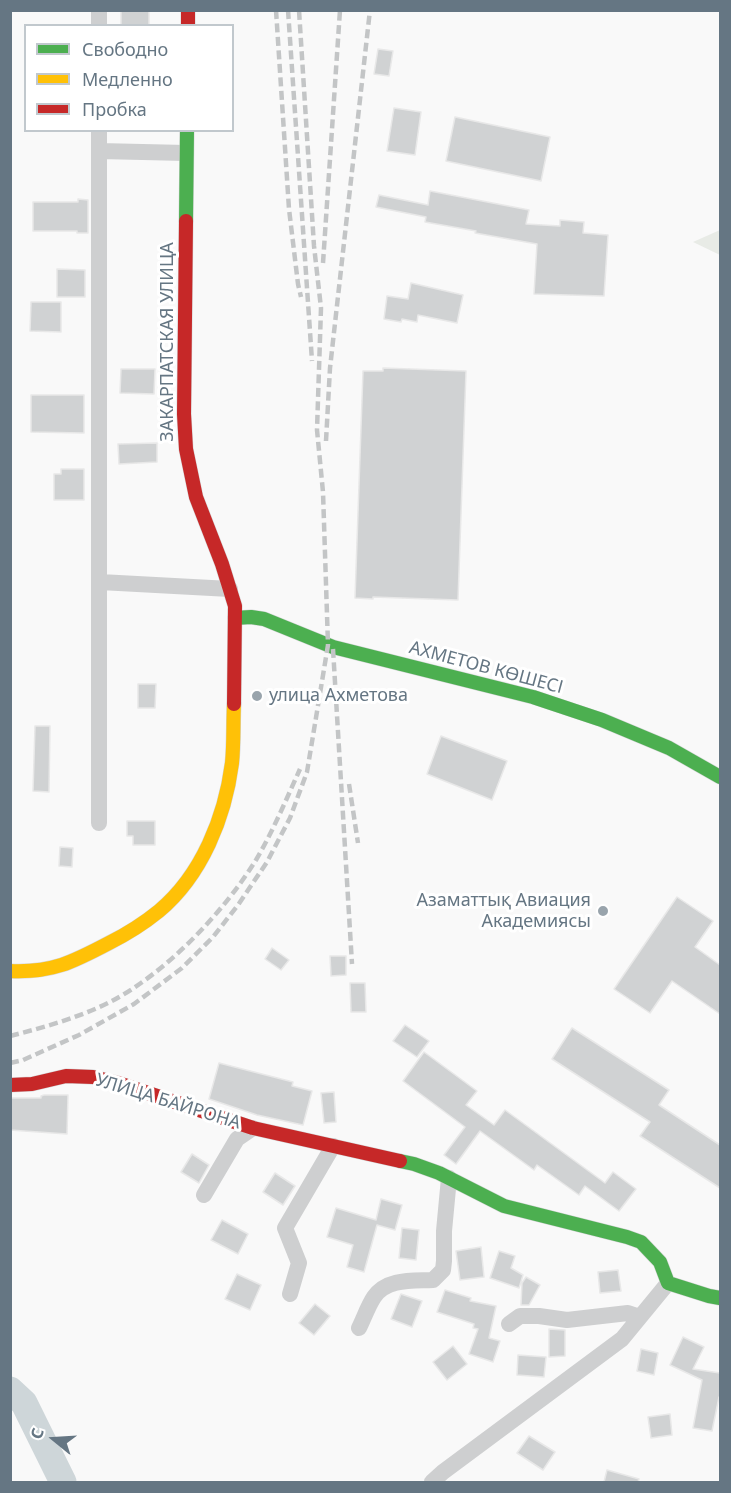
<!DOCTYPE html>
<html>
<head>
<meta charset="utf-8">
<style>
  body { margin:0 }
  #map { position:relative; width:731px; height:1493px; overflow:hidden; background:#f9f9f9; font-family:"Noto Sans",sans-serif }
  canvas { display:block }
  .frame { position:absolute; inset:0; border:12px solid #657683; pointer-events:none }
  .legend { position:absolute; left:24px; top:24px; width:210px; height:108px; box-sizing:border-box; background:#fff; border:2px solid #c1c8cd; margin:0; padding:8px 10px; list-style:none; font-size:18px; color:#657683 }
  .legend li { display:flex; align-items:center; gap:12px; height:30px }
  .legend b { width:30px; border:2px solid #c1c8cd }
  .north { position:absolute; left:24px; top:1409px; width:60px; height:60px; -webkit-text-stroke:4px #fff; paint-order:stroke; rotate:288deg; font-size:16px; font-weight:700; line-height:24px; text-align:center; color:#657683 }
  .north::after { content:''; display:block; margin:auto; width:21px; height:27px; background:#657683; clip-path:polygon(50% 0,100% 100%,50% 72%,0 100%) }
</style>
</head>
<body>
<div id="map">
<canvas width="731" height="1493"></canvas>
<div class="frame"></div>
<ul class="legend">
<li><b style="height:8px;background:#4caf50"></b>Свободно</li>
<li><b style="height:8px;background:#ffc107"></b>Медленно</li>
<li><b style="height:8px;background:#c62828"></b>Пробка</li>
</ul>
<div class="north">С</div>
</div>
<script>
const ctx = document.querySelector('canvas').getContext('2d');
ctx.lineJoin = 'round';
function fillPath(path, color) { ctx.fillStyle = color; ctx.fill(path, 'evenodd'); }
function stroke(path, color, width, dash) { ctx.strokeStyle = color; ctx.lineWidth = width; ctx.lineCap = dash ? 'butt' : 'round'; ctx.setLineDash(dash || []); ctx.stroke(path); }
function drawText(font, color, halo, rows, align = 'center') {
  ctx.font = font + ' "Noto Sans",sans-serif'; ctx.lineWidth = 6; ctx.setLineDash([]); ctx.textBaseline = 'middle'; ctx.strokeStyle = halo; ctx.fillStyle = color; for (const [text, x, y, turn = 0] of rows) {
    ctx.save(); ctx.translate(x, y); ctx.rotate((+turn || 0) * Math.PI / 180); ctx.textAlign = isNaN(turn) ? turn : align; if (halo) ctx.strokeText(text, 0, 0); ctx.fillText(text, 0, 0); ctx.restore();
  }
}
fillPath(new Path2D(`
  M720,230V255L693,242Z`), '#e8ebe6');
stroke(new Path2D(`
  M10,1390L24,1403L63,1482`), '#ced6d9', 27);
const building = new Path2D(`
  M121,10H149V26H121Z
  M378,49L393,51L389,76L374,74Z
  M394,108L421,112L415,155L387,151Z
  M455,117L550,137L541,181L446,161Z
  M430,191L529,210L526,224L560,226V220L584,222L583,233L608,235L604,296L534,294L537,244L475,233L476,231L425,222L426,217L376,207L379,195L428,205Z
  M78,199L88,200V233H77V231H33V202H78Z
  M57,269L85,270V297H57Z
  M411,283L463,295L457,323L418,315L417,322L402,319L401,322L384,319L387,296L408,299Z
  M31,302H61V332L30,331Z
  M383,368L466,371L458,600L373,597V599L355,598L363,371H383Z
  M121,369H155L154,394L120,393Z
  M31,395H84V433L31,432Z
  M157,443V462L119,464L118,444Z
  M61,469H84V500H54V474H61Z
  M138,684H156L155,708H138Z
  M35,726H50L49,792L33,791Z
  M441,736L507,761L492,800L427,774Z
  M127,821H155V845H133V836H127Z
  M60,847L73,848L72,867L59,866Z
  M677,897L713,921L695,947L720,965V1014L672,981L650,1013L614,989Z
  M272,948L289,960L281,970L265,959Z
  M330,956H346V975L331,976Z
  M350,983H365L366,1012H351Z
  M405,1025L429,1041L417,1057L393,1041Z
  M572,1028L669,1090L659,1105L720,1145V1188L640,1136L650,1122L552,1059Z
  M424,1052L477,1091L466,1105L494,1125L505,1110L605,1183L613,1172L636,1189L619,1211L585,1186L579,1195L537,1165L534,1170L480,1131L456,1164L444,1155L465,1127L403,1081Z
  M219,1063L293,1082L292,1086L312,1091L303,1125L257,1115L209,1099Z
  M334,1092L336,1122L324,1123L321,1093Z
  M44,1095H68L67,1134L10,1130V1098H41V1096Z
  M192,1154L209,1165L199,1183L181,1172Z
  M275,1173L295,1186L283,1205L263,1192Z
  M381,1199L402,1205L395,1230L377,1225L364,1272L347,1267L353,1245L327,1237L336,1208L376,1220Z
  M222,1220L248,1234L238,1254L211,1240Z
  M402,1228L419,1230L416,1260L399,1258Z
  M481,1247L484,1277L460,1280L456,1251Z
  M499,1251L515,1256L511,1268L523,1275L519,1288L490,1278Z
  M618,1270L621,1291L600,1293L598,1272Z
  M237,1274L261,1285L250,1310L225,1299Z
  M526,1277L540,1285L529,1305H521L522,1283Z
  M445,1290L471,1298L470,1301L496,1306L489,1338L500,1341L493,1362L469,1354L478,1329L473,1328L474,1324L437,1312Z
  M401,1294L422,1301L412,1327L391,1319Z
  M315,1304L330,1316L314,1335L299,1323Z
  M549,1329L565,1330V1356L549,1357Z
  M683,1337L704,1347L693,1369L720,1373V1398L719,1397L712,1431L693,1428L702,1380L670,1365Z
  M453,1346L467,1364L447,1380L433,1362Z
  M641,1349L658,1353L654,1375L637,1371Z
  M518,1355L546,1357L544,1377L517,1375Z
  M670,1414L672,1435L651,1438L648,1417Z
  M529,1436L555,1452L543,1470L517,1453Z
  M607,1470L639,1479L638,1482H604Z`);
fillPath(building, '#d0d2d3');
stroke(building, '#e8e8e8', 1.5);
const fast = new Path2D(`
  M186,221L187,130
  M235,618L251,617L264,619L333,647L533,697L602,720L669,748L720,777
  M400,1161L414,1164L439,1173L504,1206L627,1237L641,1242L660,1262L668,1283L709,1296L720,1298`);
const slow = new Path2D(`
  M10,971C52,973 73,962 109,943C127,934 143,924 159,911C202,875 225,817 232,763C234,744 233,723 234,704`);
const jam = new Path2D(`
  M188,10V26
  M186,221L184,414L186,449L196,497L222,564L235,606L234,704
  M10,1085L32,1084L66,1076L93,1077L118,1083L253,1128L400,1161`);
stroke(fast, '#d5d6d7', 15);
stroke(slow, '#d5d6d7', 15);
stroke(jam, '#d5d6d7', 15);
stroke(new Path2D(`
  M99,10V26
  M99,151L186,153
  M100,582L230,589
  M99,823V130
  M204,1195L237,1139L253,1128
  M290,1294L299,1263L285,1228L333,1146
  M509,1324L520,1316H539L567,1320L628,1313L640,1317
  M359,1328C364,1318 368,1306 374,1297C387,1278 413,1281 433,1280L443,1270L444,1261V1231L449,1178
  M432,1482L443,1472L622,1339L668,1283`), '#cecfd0', 16);
stroke(fast, '#4caf50', 14);
stroke(slow, '#ffc107', 14);
stroke(jam, '#c62828', 14);
stroke(new Path2D(`
  M276,10L289,209L298,284L301,297
  M288,10L312,361
  M323,263L340,10
  M326,441L330,368L370,10
  M333,649L352,964
  M349,784L358,843
  M10,1036C45,1027 78,1018 110,1002C166,973 223,913 256,860C273,831 286,800 300,769
  M10,1063L23,1060L79,1035L134,1004L182,968L213,937L238,905L267,862L290,818L307,772L328,645L323,492L317,430L321,308L314,246L299,10`), '#c3c5c6', 4.5, [9, 4.5]);
for (const [x, y, r, color] of [
  [257,696,6,"#99a4ac"],
  [603,911,6,"#99a4ac"]
]) { const dot = new Path2D(); dot.arc(x, y, r, 0, 2 * Math.PI); ctx.fillStyle = color; ctx.fill(dot); stroke(dot, '#fff', 2); }
drawText('18px', '#657683', '#fff', [
  ["ЗАКАРПАТСКАЯ УЛИЦА",168,342,-90],
  ["АХМЕТОВ КӨШЕСІ",486,668,15],
  ["УЛИЦА БАЙРОНА",168,1102,17]
]);
drawText('18px', '#657683', '#fff', [
  ["улица Ахметова",269,696],
  ["Азаматтық Авиация",591,901,"right"],
  ["Академиясы",591,922,"right"]
], 'left');
</script>
</body>
</html>
